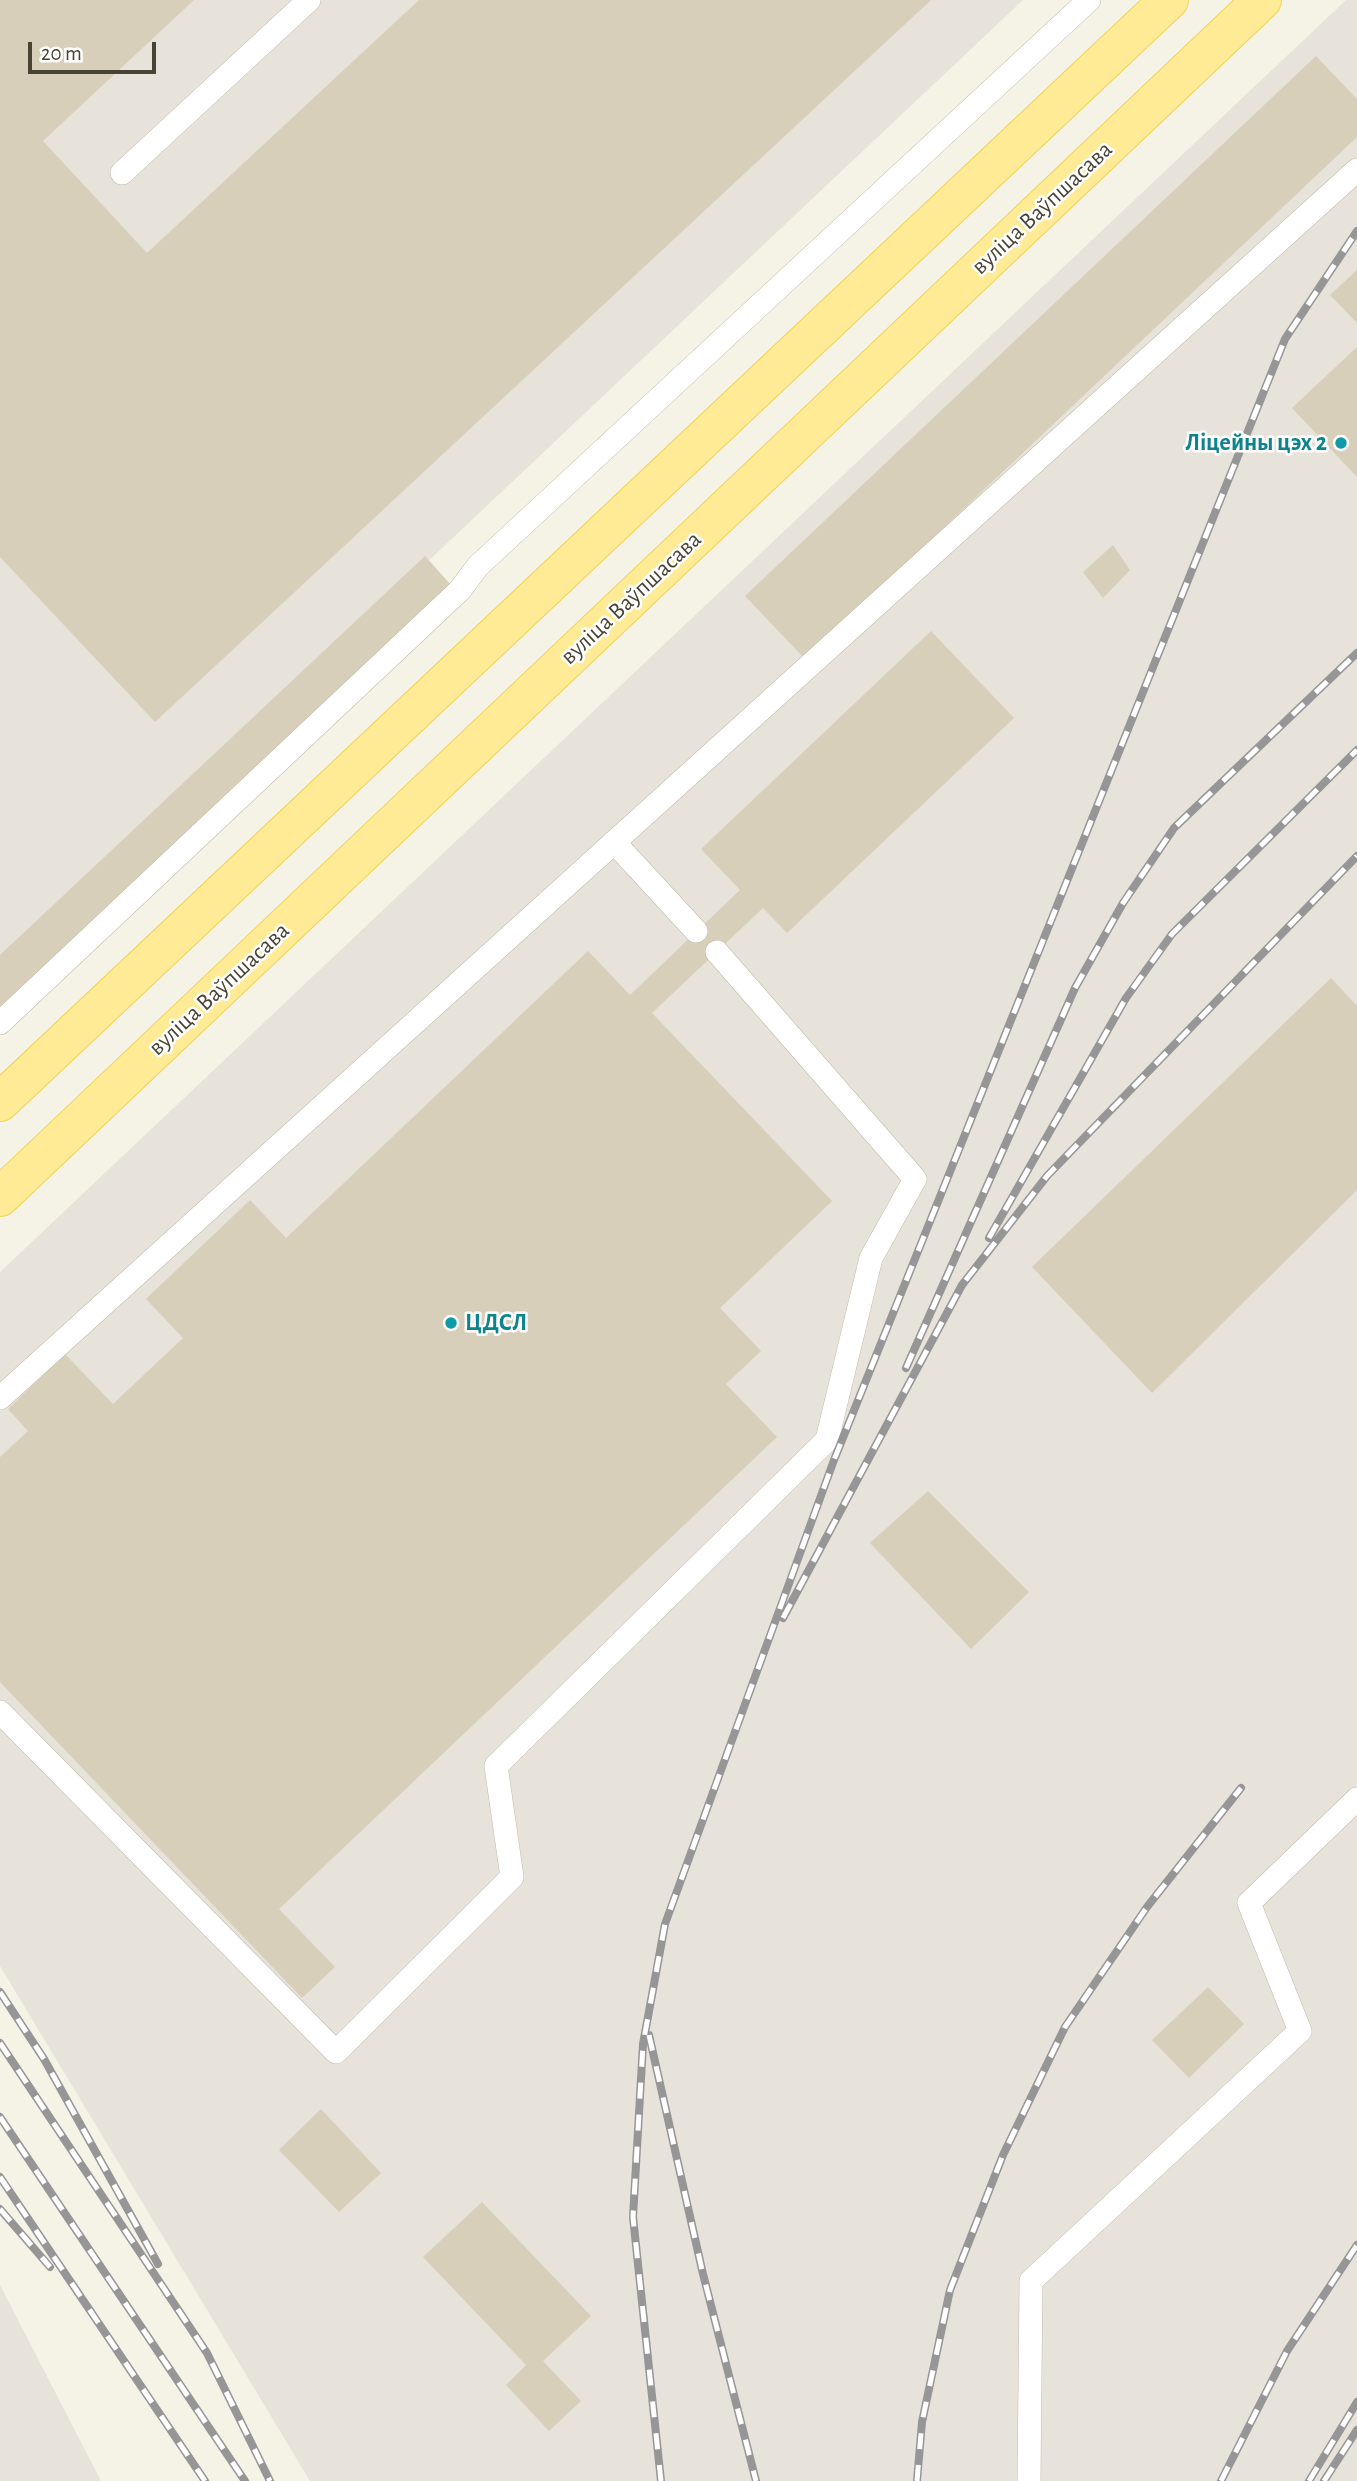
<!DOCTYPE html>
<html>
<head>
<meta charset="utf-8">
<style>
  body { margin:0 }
  #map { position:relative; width:1357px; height:2481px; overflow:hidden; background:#f5f2e6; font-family:"Alegreya Sans",sans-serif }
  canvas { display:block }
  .scale { position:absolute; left:28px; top:42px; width:128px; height:32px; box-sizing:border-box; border:4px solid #494334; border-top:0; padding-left:9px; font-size:21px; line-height:24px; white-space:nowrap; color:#494334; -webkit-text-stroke:5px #fff; paint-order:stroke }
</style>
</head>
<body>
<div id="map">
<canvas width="1357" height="2481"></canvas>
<div class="scale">20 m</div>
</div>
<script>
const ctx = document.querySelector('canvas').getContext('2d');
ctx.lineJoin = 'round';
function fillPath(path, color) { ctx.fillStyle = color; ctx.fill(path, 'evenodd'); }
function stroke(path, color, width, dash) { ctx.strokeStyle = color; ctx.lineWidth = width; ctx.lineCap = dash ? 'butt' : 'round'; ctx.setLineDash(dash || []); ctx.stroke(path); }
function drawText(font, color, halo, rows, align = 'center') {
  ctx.font = font + ' "Alegreya Sans",sans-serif'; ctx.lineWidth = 5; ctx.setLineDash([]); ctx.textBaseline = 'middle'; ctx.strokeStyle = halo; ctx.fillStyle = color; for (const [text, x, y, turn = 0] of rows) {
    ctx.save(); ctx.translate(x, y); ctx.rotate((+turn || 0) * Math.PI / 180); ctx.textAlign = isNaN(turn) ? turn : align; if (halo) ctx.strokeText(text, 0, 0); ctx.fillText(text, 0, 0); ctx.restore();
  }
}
fillPath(new Path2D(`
  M0,0H1023L0,965Z
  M1346,0H1357V2481H310L0,1966V1272Z
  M0,2285L101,2481H0Z`), '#e7e3db');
fillPath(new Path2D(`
  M0,0H194L43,141L147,253L419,0H931L155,722L0,557Z
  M1316,56L1357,99V137L805,659L745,596Z
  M1357,270V323L1330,295Z
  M1357,347V477L1292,408Z
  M1113,545L1130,570L1103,598L1083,572Z
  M425,556L451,585L0,1007V955Z
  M931,631L1014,718L787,933L763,908L652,1013L832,1201L720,1308L761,1351L726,1384L777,1437L279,1909L335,1967L302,1998L0,1682V1457L28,1431L8,1409L65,1354L113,1404L183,1338L146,1299L250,1200L286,1238L588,951L630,995L740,890L701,849Z
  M1331,978L1357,1006V1190L1152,1393L1032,1267Z
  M928,1491L1029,1592L971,1649L870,1543Z
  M1208,1987L1244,2024L1189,2078L1152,2040Z
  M321,2109L381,2173L339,2212L279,2150Z
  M482,2202L591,2316L543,2361L581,2401L549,2431L506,2385L526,2365L423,2257Z`), '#d8cfba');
const lane = new Path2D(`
  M122,173L309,0
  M614,842L696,931
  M0,1023L460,590L478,566L1089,0
  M0,1398L1357,170
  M0,1712L336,2052L512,1877L496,1766L827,1440L871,1258L915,1179L717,952
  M1029,2481L1031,2281L1300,2031L1249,1903L1357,1799`);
const primary = new Path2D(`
  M0,1102L1169,0
  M0,1197L1262,0`);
stroke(lane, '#c2bba7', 24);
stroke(primary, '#f2d257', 40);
stroke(lane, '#fff', 23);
stroke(primary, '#ffeb95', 38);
const rail = new Path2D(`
  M989,1238L1126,998L1172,934L1357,750
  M906,1368L1075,988L1123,903L1174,828L1357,653
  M783,1618L962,1285L1047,1176L1357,856
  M0,1992L44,2059L158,2264
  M649,2035L703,2274L756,2481
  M0,2043L207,2353L270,2481
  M0,2117L245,2481
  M0,2177L205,2481
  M0,2209L50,2267
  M661,2481L633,2217L643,2044L665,1924L834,1460L1285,339L1357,231
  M917,2481L922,2422L950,2290L1003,2155L1065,2027L1147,1907L1241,1788
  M1221,2481L1287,2351L1357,2245
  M1309,2481L1357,2402
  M1324,2481L1357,2430`);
stroke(rail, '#969696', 8);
stroke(rail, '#fff', 5, [16]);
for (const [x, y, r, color] of [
  [1341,443,7,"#0f9aa8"],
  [451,1323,7,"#0f9aa8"]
]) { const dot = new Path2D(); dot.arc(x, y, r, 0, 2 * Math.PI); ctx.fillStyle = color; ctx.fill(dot); stroke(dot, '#fff', 2.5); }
drawText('24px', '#494334', '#fff', [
  ["вуліца Ваўпшасава",1042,208,-43],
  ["вуліца Ваўпшасава",631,598,-43],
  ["вуліца Ваўпшасава",219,989,-43]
]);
drawText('bold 24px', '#0d838f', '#fff', [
  ["Ліцейны цэх 2",1327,443],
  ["ЦДСЛ",465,1323,"left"]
], 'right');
</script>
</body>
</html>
